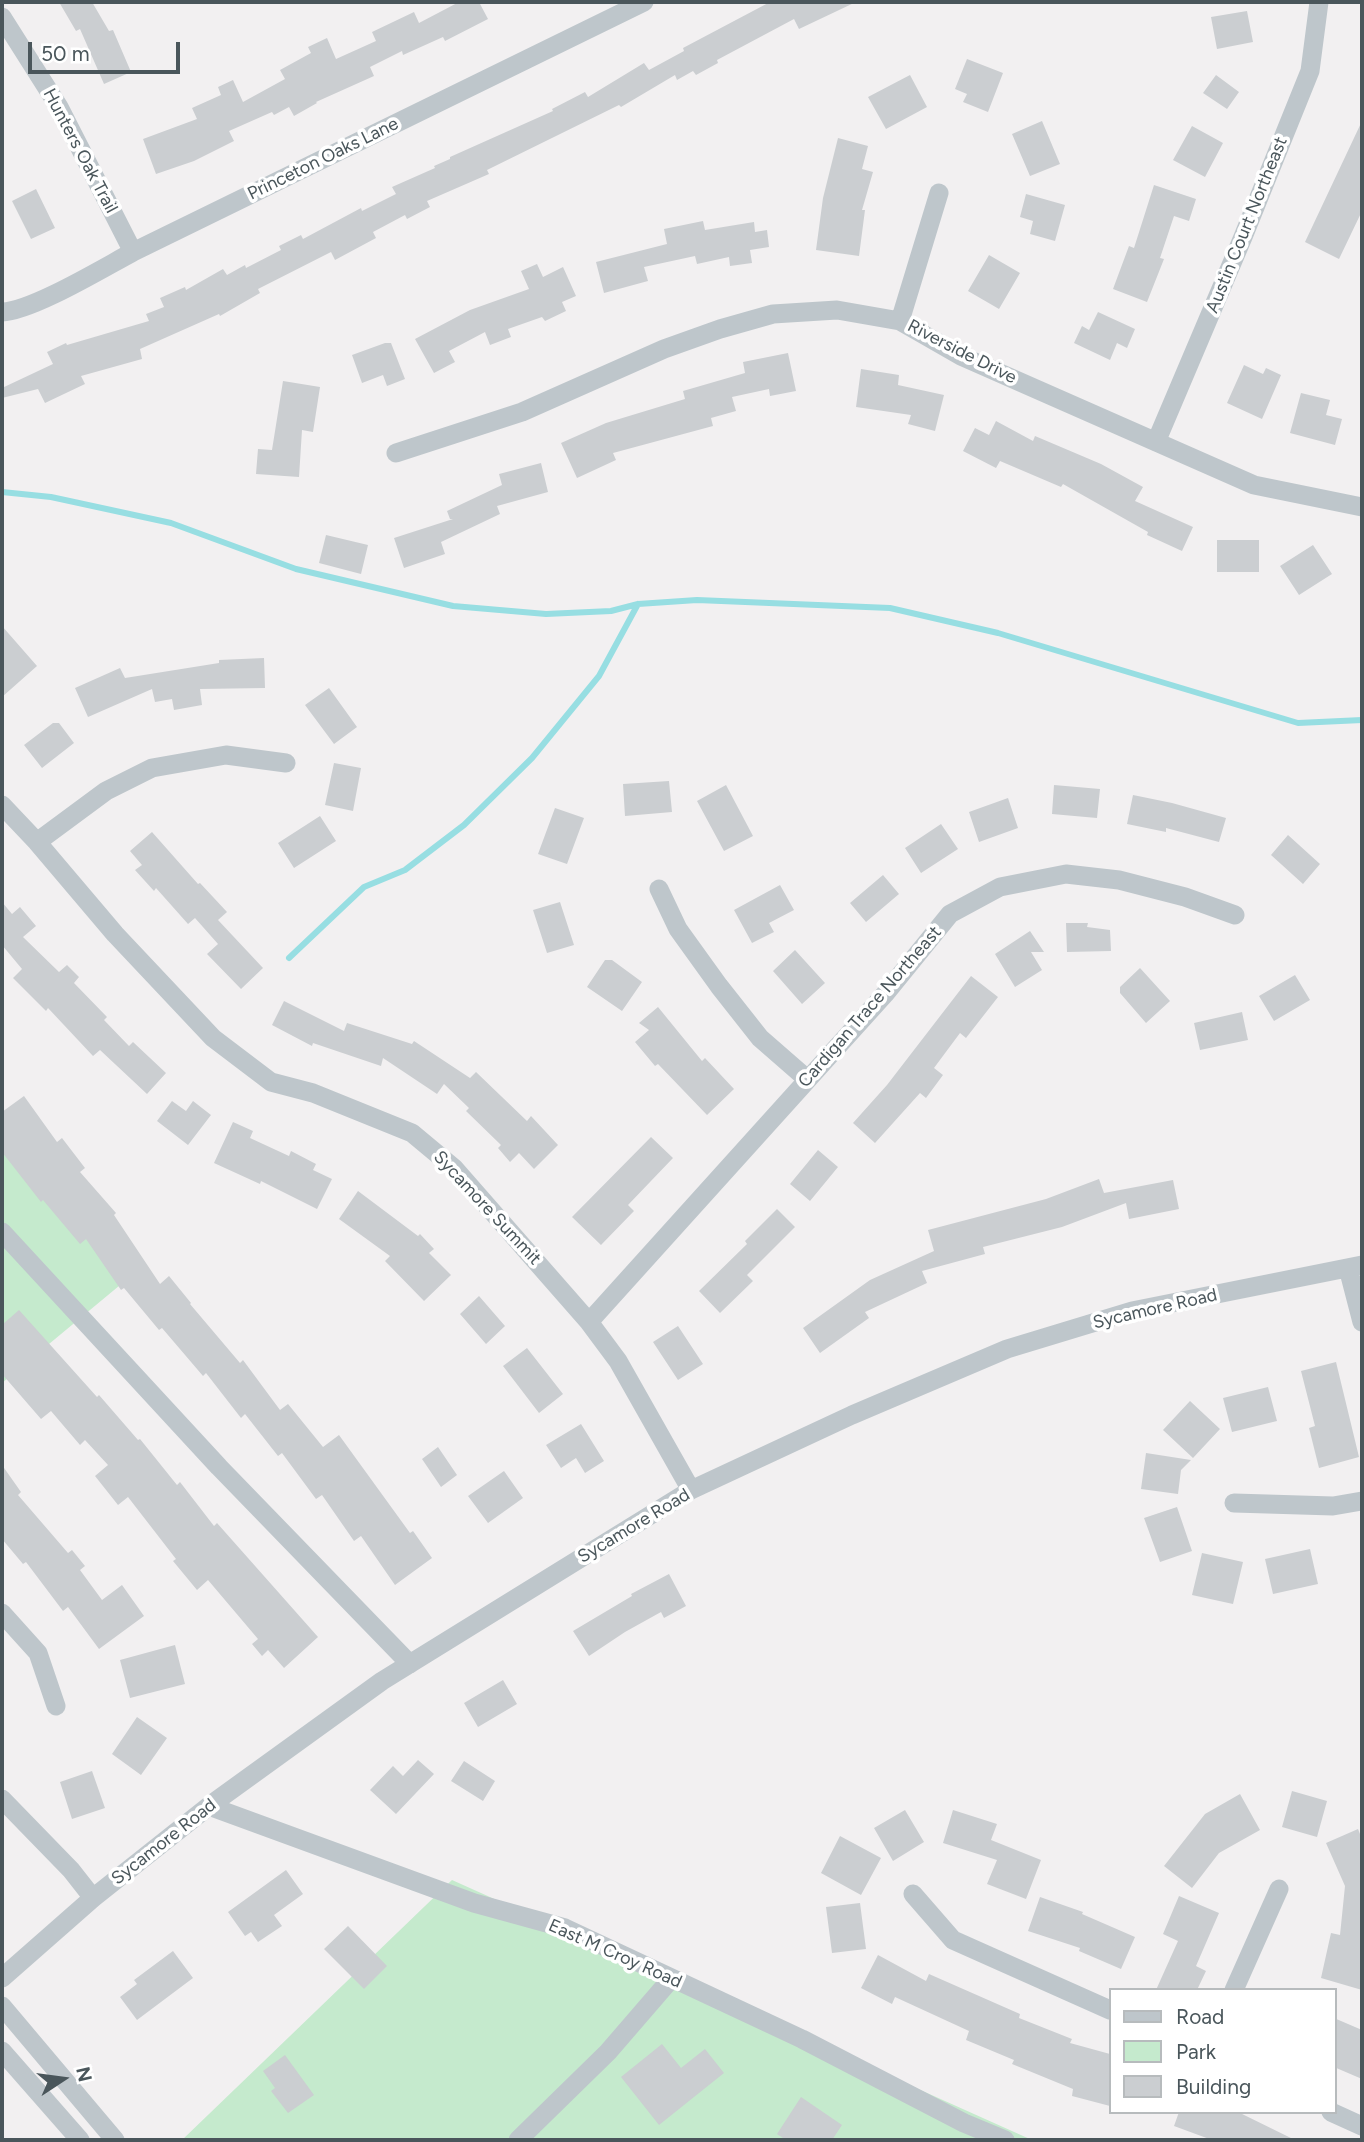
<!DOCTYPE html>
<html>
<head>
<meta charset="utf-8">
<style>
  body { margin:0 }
  #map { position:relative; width:1364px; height:2142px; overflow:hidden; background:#f2f0f1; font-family:Figtree,sans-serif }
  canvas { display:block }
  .frame { position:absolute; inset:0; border:4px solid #4a565b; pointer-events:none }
  .legend { position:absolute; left:1109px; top:1988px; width:228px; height:126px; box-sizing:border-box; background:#fff; border:2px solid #b7bbbd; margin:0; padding:9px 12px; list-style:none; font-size:21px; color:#4a565b }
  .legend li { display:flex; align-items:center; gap:14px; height:35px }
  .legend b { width:35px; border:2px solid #b7bbbd }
  .north { position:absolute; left:28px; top:2044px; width:70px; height:70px; -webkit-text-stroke:5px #fff; paint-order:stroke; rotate:77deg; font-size:19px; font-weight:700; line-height:28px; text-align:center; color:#4a565b }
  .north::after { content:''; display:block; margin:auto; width:24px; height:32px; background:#4a565b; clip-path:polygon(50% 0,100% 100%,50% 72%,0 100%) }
  .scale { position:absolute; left:28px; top:42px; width:152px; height:32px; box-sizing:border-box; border:4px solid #4a565b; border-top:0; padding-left:9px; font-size:21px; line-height:24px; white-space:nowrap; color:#4a565b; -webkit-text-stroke:5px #fff; paint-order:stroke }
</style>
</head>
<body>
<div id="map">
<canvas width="1364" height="2142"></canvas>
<div class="frame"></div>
<ul class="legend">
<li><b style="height:9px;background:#bec6cb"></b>Road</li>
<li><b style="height:19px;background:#c5eacd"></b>Park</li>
<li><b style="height:19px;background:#cbced1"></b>Building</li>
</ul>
<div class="north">N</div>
<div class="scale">50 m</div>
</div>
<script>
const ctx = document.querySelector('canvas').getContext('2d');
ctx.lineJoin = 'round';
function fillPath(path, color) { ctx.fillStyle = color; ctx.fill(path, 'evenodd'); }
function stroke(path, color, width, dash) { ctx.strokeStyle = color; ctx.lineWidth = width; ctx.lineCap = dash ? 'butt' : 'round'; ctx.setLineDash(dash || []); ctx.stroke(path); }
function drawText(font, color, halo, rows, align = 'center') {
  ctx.font = font + ' Figtree,sans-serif'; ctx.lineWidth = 7; ctx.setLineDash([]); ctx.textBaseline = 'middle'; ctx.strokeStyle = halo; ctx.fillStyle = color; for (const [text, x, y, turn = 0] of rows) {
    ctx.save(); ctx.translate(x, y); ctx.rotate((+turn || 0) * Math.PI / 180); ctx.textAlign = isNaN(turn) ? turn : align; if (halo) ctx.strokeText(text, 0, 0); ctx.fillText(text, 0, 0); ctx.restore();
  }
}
fillPath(new Path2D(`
  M2,1111L137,1271L2,1383Z
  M452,1880L1032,2140H182Z`), '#c5eacd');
stroke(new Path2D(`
  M2,492L51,497L171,523L296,569L453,606L546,614L611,611L638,604L697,600L890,608L998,633L1298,723L1362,720
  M289,958L364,887L405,870L464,825L532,758L599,676L638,604`), '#97dee2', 6);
fillPath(new Path2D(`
  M59,2H92L109,31L113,30L131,72L104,84L80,29L76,31Z
  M459,2H479L488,19L445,41L443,37L403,55L402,51L370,67L374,76L316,102L317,103L294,116L289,107L274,115L272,112L229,131L234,141L194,161L156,174L143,139L197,119L192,108L221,95L218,87L233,80L243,102L285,79L280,70L311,53L308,47L327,38L336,59L376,41L372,32L414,12L419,23Z
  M770,2H856L799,29L794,19L717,60L718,63L696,75L693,71L677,80L675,75L621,107L619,105L487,170L489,174L427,201L430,207L407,219L405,215L373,232L376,238L335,260L331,252L258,289L260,293L220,316L219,314L140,349L142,359L81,376L85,384L45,403L38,389L2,398V388L53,364L47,352L66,343L67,345L149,321L146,314L164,307L160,298L185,287L186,290L223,269L227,275L245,265L246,268L281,250L279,246L301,235L303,239L361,208L362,211L396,194L392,187L435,168L434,166L450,159V157L553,111L552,109L585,92L588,97L644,63L649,70L684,51L683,48Z
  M1247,11L1253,42L1217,49L1211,17Z
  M967,59L1003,73L988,112L963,102L967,94L955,89Z
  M910,75L927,107L886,129L868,97Z
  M1216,75L1239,92L1227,109L1203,93Z
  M1042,121L1060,164L1030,176L1012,134Z
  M1362,121V211L1339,259L1305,242Z
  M1192,126L1223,143L1205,177L1173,160Z
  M838,138L868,146L862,169L873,172L862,210H865L859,256L816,250L823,198Z
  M1154,185L1196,199L1189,221L1174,216L1160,258L1164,259L1147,302L1113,289L1129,246L1134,248Z
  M36,189L55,228L31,239L12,201Z
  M1026,194L1065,205L1055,241L1030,234L1033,221L1020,217Z
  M703,221L705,230L754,222L755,232L767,230L769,247L750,250L752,263L730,266L729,257L697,264L695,256L644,267L648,281L604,293L596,262L667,244L664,229Z
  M989,255L1020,273L999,309L968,291Z
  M537,264L543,277L563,267L576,296L562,302L566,311L545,321L542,317L508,329L511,337L490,345L485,332L449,351L455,362L434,373L415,339L470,310L529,289L521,271Z
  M1098,312L1135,329L1127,348L1117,343L1110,360L1074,343L1082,326L1089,330Z
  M385,343H391L405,379L387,386L383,375L362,383L352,355Z
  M788,353L796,391L770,396L769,389L732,397L736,411L711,418L713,426L613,453L616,460L577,478L561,443L606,423L685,399L683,391L745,373L743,362Z
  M1244,365L1263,374L1266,368L1281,375L1262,419L1227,403Z
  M861,369L899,375L898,385L944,395L935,431L908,424L911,415L856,407Z
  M283,381L320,387L313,432L302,430L299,477L256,474L258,449L272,450Z
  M1301,393L1330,400L1326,415L1342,419L1335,445L1290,433Z
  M996,421L1033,441L1035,436L1101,464L1143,487L1135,501L1193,527L1182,551L1147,535L1148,532L1063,484L1061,487L1000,461L996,468L963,451L975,428L989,435Z
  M541,463L548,492L497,506L500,514L441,542L445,554L404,568L394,538L453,519H450L447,511L502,485L499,474Z
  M326,535L368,545L361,574L319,563Z
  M1217,540H1259V572H1217Z
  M1313,545L1332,574L1299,595L1280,566Z
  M2,626L37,666L2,697Z
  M264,658L265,688L200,689L202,705L174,710L172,699L155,702L152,689L88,717L75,688L120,668L125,678L219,663V660Z
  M329,688L357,727L334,744L305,705Z
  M53,723H59L74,743L42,768L24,745Z
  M334,763L361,768L353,811L325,805Z
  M669,781L672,812L625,816L623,784Z
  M726,785L753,836L724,851L697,801Z
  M1054,785L1100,789L1097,818L1052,814Z
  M1133,795L1172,803L1226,818L1219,842L1166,828V832L1127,824Z
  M1008,798L1018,828L979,842L969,812Z
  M555,808L584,818L567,864L538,854Z
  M320,816L336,841L294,868L278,843Z
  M941,824L958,849L921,873L905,848Z
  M152,832L198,884L200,883L227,912L218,920L263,968L241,989L207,954L218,944L195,918L188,924L156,888L154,891L135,870L142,865L130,851Z
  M1288,835L1320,864L1303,884L1271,855Z
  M883,875L899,894L866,922L850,903Z
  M780,885L794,910L769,923L774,932L752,943L734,910Z
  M2,902L12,914L20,907L36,926L23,937L59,972L67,965L79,977L74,983L107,1017L104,1020L129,1046L133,1042L166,1073L147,1094L100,1050L93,1056L48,1008L46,1011L13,978L22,969L2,945Z
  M560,902L574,945L547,953L533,910Z
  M1066,923H1088L1087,927L1110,930L1111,951L1067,952Z
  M1030,931L1044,952H1031L1042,970L1015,987L995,954Z
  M795,950L825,983L802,1004L773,971Z
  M605,960H612L642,982L622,1011L587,987Z
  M1140,968L1170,1001L1146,1023L1120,993V987Z
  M1295,975L1310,1000L1274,1021L1259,996Z
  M971,976L998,997L966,1038L960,1033L934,1068L943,1075L926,1098L920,1093L875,1143L853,1123L887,1085Z
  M284,1001L344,1031L347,1023L412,1044L414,1041L470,1078L476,1072L527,1121L531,1116L558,1145L534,1169L519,1153L510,1162L498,1148L501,1145L466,1111L469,1108L444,1084L437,1094L383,1058L381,1066L313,1043L312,1046L272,1025Z
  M658,1007L702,1061L705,1058L734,1089L707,1115L658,1064L655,1066L635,1042L649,1030L639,1023Z
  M1242,1012L1248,1040L1200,1050L1194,1023Z
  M24,1096L57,1142L62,1138L85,1168L80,1172L116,1213L114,1215L160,1284L169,1276L191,1303L190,1304L240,1363L243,1360L280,1410L288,1404L323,1447L339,1435L410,1533L413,1531L432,1558L395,1585L361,1536L354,1541L322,1495L316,1499L282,1453L278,1456L245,1414L241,1418L206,1373L203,1376L162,1328L159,1330L124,1288L121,1290L86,1239L80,1244L43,1200L41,1202L2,1152V1112Z
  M172,1101L186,1111L193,1101L211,1115L188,1145L157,1121Z
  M233,1122L253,1131L250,1138L289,1156L291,1151L316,1164L313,1170L332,1179L317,1209L261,1181L260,1184L214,1163Z
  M651,1137L673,1158L628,1205L634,1211L601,1245L572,1217Z
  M818,1150L838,1167L810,1201L790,1184Z
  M1099,1179L1104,1193L1173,1180L1179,1209L1129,1219L1126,1203L1062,1227L983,1247L985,1254L922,1271L927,1283L865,1312L869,1318L820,1353L803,1328L870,1280L934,1251L928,1230L1046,1199Z
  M358,1191L418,1236L420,1234L434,1249L429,1253L451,1275L424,1301L385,1261L390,1256L339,1219Z
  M777,1209L795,1227L747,1275L753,1281L720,1313L699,1291L747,1244L745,1241Z
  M479,1296L505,1326L486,1344L460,1314Z
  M19,1310L97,1397L99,1395L138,1440L140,1439L177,1485L180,1482L214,1526L217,1523L318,1637L284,1668L268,1650L262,1656L252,1644L258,1639L208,1580L197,1590L173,1561L176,1559L128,1497L118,1505L95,1476L108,1465L85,1440L80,1445L51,1411L41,1419L2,1374V1325Z
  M678,1326L703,1364L678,1380L653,1342Z
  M527,1348L563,1394L539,1413L503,1366Z
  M1336,1362L1359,1457L1319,1468L1309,1428L1315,1426L1301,1371Z
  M1268,1387L1277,1421L1232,1432L1223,1398Z
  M1190,1401L1220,1429L1193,1458L1163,1430Z
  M581,1424L604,1461L585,1473L576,1458L561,1468L546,1445Z
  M438,1447L457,1475L441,1487L422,1459Z
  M1146,1453L1191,1460L1181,1470L1178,1494L1141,1489Z
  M2,1465L21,1492L18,1495L68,1553L72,1550L85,1566L80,1570L102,1600L122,1585L144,1616L99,1649L68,1607L63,1611L26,1562L23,1564L2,1539Z
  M504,1471L523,1498L488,1523L468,1496Z
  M1177,1507L1192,1551L1160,1562L1144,1518Z
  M1310,1549L1318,1584L1273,1594L1265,1559Z
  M1202,1553L1243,1562L1233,1604L1192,1595Z
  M669,1574L686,1606L664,1618L661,1612L625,1632L589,1656L573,1631L632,1596L631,1594Z
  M175,1645L185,1684L130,1698L120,1660Z
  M503,1680L517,1704L478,1727L464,1703Z
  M137,1717L167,1738L141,1775L112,1754Z
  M418,1760L434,1774L396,1814L370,1790L393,1766L403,1776Z
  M464,1761L495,1781L483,1801L451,1781Z
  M92,1771L105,1808L72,1819L60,1782Z
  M1292,1791L1327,1801L1317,1837L1282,1827Z
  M1240,1794L1260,1830L1219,1853L1192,1888L1164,1866L1205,1814Z
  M905,1810L924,1842L893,1861L874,1828Z
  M953,1810L997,1824L991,1840L1041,1860L1026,1899L987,1884L997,1860L943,1843Z
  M1358,1829L1362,1839V1990L1321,1978L1331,1933L1340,1935L1345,1886L1326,1843Z
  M840,1836L881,1858L861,1895L821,1873Z
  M286,1870L303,1894L274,1915L282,1926L258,1942L251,1932L245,1936L228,1912Z
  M1179,1896L1219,1913L1196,1966L1206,1971L1197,1990H1156L1178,1941L1163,1934Z
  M1040,1897L1083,1912L1082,1914L1135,1937L1121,1969L1079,1951L1080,1948L1028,1931Z
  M860,1903L866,1949L832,1953L826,1907Z
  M348,1926L387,1966L364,1989L324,1949Z
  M173,1951L193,1978L137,2020L120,1997L137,1984L134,1980Z
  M878,1955L926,1981L929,1974L1020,2014L1019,2018L1072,2039L1070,2043L1110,2054V2106L1072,2096L1073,2089L1012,2064L1014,2060L966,2040L969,2031L895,1997L892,2004L861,1988Z
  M1334,2018L1362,2030V2079L1334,2067Z
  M662,2044L681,2068L705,2049L724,2073L659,2125L621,2077Z
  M285,2055L314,2095L288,2113L271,2091L275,2088L263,2071Z
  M801,2097L842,2125L832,2140H786L777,2134Z
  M1179,2112H1238L1295,2140H1212L1174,2126Z`), '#cbced1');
stroke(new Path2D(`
  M2,17L59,107L133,252
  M2,312C32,311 103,268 133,252L644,2
  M900,321L939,193
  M1156,442L1243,237L1310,71L1319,2
  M396,453L522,412L664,349L720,329L773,314L837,310L900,321L961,356L1254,485L1362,507
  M2,805L37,842L115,934L213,1038L271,1082L313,1093L412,1133L454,1168L589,1322L618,1361L691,1490
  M37,842L106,791L152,768L226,755L286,763
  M659,889L678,929L719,986L760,1038L807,1079
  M2,1232L219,1467L410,1664
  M1348,1268L1362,1322
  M589,1322L885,994L950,914L1000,887L1066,874L1119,880L1185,897L1235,915
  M1234,1503L1333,1506L1362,1501
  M2,1613L38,1653L56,1706
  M2,1799L71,1870L93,1898
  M209,1806L474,1903L565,1928L802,2039L964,2123L1005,2140
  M913,1894L953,1940L1110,2010
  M2,1978L93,1898L209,1806L382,1681L691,1490L852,1415L1007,1349L1132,1311L1362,1265
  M1234,1990L1279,1889
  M2,2006L115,2140
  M2,2051L80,2140
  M1331,2112L1362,2126
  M518,2140L608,2052L671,1979`), '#bec6cb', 19);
drawText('18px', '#4a565b', '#fff', [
  ["Hunters Oak Trail",80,151,62],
  ["Princeton Oaks Lane",323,159,-26],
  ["Austin Court Northeast",1247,225,-68],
  ["Riverside Drive",962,352,27],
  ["Cardigan Trace Northeast",870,1007,-49],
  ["Sycamore Summit",487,1208,47],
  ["Sycamore Road",1155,1309,-13],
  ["Sycamore Road",634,1526,-31],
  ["Sycamore Road",164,1842,-38],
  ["East M Croy Road",615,1954,24]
]);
</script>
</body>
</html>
